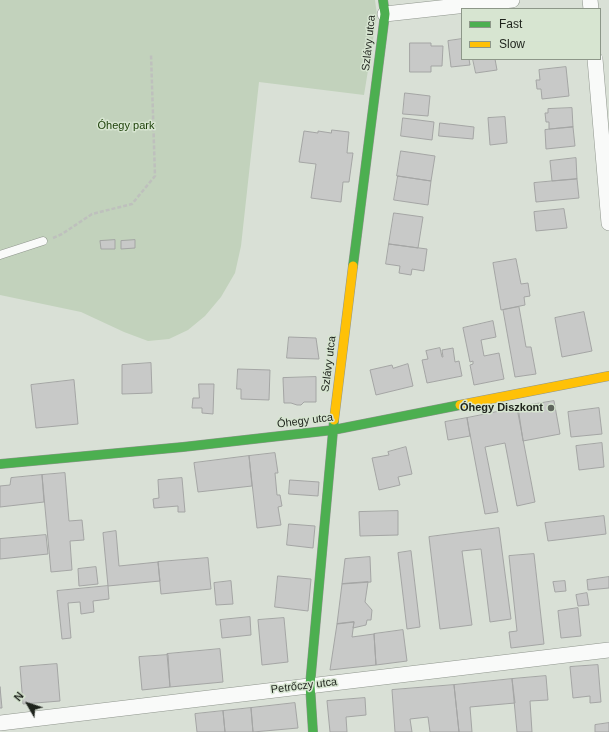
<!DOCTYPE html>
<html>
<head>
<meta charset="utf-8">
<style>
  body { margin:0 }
  #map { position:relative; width:609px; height:732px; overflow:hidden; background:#d9e0d6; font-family:Arial,sans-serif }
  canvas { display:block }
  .legend { position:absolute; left:461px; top:8px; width:140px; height:52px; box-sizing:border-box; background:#d7e5d1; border:1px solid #8d9789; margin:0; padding:5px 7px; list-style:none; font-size:12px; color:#1e231c }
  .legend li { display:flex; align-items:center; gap:8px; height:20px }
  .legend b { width:20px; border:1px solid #8d9789 }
  .north { position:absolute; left:8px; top:684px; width:40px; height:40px; -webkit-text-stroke:3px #d7e5d1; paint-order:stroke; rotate:309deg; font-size:11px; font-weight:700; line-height:16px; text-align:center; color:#1e231c }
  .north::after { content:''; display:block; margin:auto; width:14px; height:18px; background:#1e231c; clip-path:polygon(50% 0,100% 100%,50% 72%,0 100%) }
</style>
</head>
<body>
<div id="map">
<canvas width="609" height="732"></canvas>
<ul class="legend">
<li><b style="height:5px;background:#4caf50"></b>Fast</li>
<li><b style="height:5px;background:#ffc107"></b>Slow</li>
</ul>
<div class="north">N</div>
</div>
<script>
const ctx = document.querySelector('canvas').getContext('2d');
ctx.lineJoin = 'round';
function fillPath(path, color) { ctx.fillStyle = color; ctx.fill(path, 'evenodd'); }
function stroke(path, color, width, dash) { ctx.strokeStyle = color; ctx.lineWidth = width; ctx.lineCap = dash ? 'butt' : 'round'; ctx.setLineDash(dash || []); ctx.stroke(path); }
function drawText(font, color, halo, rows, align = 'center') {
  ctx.font = font + ' Arial,sans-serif'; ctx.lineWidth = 3; ctx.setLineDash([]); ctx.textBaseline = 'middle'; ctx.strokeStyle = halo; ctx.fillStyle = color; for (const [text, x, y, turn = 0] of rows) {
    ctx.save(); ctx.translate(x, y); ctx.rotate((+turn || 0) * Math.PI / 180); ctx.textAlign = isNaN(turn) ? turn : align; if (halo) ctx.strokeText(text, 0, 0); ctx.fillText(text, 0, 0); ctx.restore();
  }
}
fillPath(new Path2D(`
  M0,0H375L377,15L364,95L259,82L241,246L235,273L221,297L205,316L188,330L169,339L148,341L124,332L81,312L0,295Z`), '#c2d2bc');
const building = new Path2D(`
  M462,39V59H469L470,65L451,67L448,41Z
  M410,43H431V46H443L442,66H431V72H410Z
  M473,59H495L497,70L476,73Z
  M566,67L569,96L542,99L541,89H537L536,80H540L539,70Z
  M405,93L430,96L428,116L403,114Z
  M572,108L573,127L549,129V122H546L545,113H548V109Z
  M505,117L507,143L490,145L488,118Z
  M403,118L434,122L432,140L401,136Z
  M440,123L474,127L473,139L439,136Z
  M573,127L575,146L546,149L545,130Z
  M332,130L349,132L347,153H353L349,182H343L341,202L311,198L316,164L299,162L304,131L318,133V131L331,133Z
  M401,151L435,156L431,181L397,176Z
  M576,158L577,179L552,181L550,161Z
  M398,176L431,181L428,205L394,200Z
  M577,179L579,198L536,202L534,183Z
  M564,209L567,228L536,231L534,212Z
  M394,213L423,217L418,248L389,244Z
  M115,240V249H101L100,241Z
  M135,240V248L121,249V241Z
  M389,244L427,249L424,271L412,269L411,275L399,273L400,266L386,264Z
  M516,259L521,284L528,283L530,296L524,297L525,305L501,310L493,263Z
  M519,307L526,347H531L536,374L515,377L503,310Z
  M584,312L592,351L562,357L555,318Z
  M493,321L496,337L481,340L484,356L499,353L504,379L474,385L470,365L473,364V361L470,362L463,328Z
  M289,337L316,338L319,359L287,358Z
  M440,348L442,357H443L442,350L453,348L455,362L459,361L462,376L427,383L422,360L428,359L426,351Z
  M151,363L152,393L122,394V365Z
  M408,364L413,386L376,395L370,370L392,365L393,368Z
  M238,369L270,370L269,400L241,399V389H237Z
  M316,377V402H304L301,405H297L291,403H284L283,378Z
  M74,380L78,424L36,428L31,385Z
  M199,384H214L213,414L202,413V408H192L193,398H199Z
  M554,401L560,434L523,441L518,407Z
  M517,408L535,502L517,506L505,443L485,447L498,512L485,514L467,418Z
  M599,408L602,434L571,437L568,412Z
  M467,418L470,436L448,440L445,422Z
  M602,443L604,467L579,470L576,446Z
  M406,447L412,474L398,477L400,485L379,490L372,458L389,455L388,452Z
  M275,453L278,473H275L277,495H280L282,506L278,507L281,525L257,528L249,456Z
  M249,456L252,486L198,492L194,463Z
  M65,473L69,521L82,520L84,540L70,541L72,570L51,572L42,475Z
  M42,475L44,502L0,507V486L10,485L11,478Z
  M182,478L185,512H178V506L154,508L153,499L159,498L158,480Z
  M290,480L319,482L318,496L289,494Z
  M398,511V535L360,536L359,512Z
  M604,516L606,534L548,541L545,523Z
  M289,524L315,526L313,548L287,545Z
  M499,528L511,619L490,622L481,549L462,551L472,625L440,629L429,537Z
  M116,531L119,566L158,562L160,581L108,586L103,533Z
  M46,535L48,554L0,559V539Z
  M411,551L420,627L407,629L398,553Z
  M534,554L544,644L511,648L509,632L517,631L509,556Z
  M370,557L371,582L342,584L345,559Z
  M208,558L211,589L161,594L158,562Z
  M96,567L98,584L79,586L78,569Z
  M278,576L311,579L308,611L275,607Z
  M609,577V588L588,590L587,580Z
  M231,581L233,604L216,605L214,583Z
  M565,581L566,591L555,592L553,582Z
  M368,582L365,602L372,610L371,620H367L366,625L353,628L354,622L337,624L342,584Z
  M108,586L109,599L93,601L94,612L81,614L80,602L68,603L71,638L62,639L57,591Z
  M587,593L589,605L578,606L576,595Z
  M578,608L581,636L561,638L558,611Z
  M250,617L251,635L222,638L220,620Z
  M284,618L288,662L262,665L258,620Z
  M354,622L352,637L374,634L376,665L330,670L337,624Z
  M403,630L407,661L376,665L374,634Z
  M220,649L223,682L170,687L167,654Z
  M168,655L170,687L142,690L139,657Z
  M57,664L60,701L23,704L20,667Z
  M598,665L601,702L590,703V696L573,698L570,667Z
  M546,676L548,700L530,701L532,732H517L512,679Z
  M512,679L515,703L470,707L472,732H459L454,685Z
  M454,685L459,732H430L428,717L410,719L412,732H395L392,690Z
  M0,687L2,708H0Z
  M365,698L366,715L346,717L347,732H330L327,701Z
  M295,703L298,728L253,732L251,708Z
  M251,708L253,732H225L223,711Z
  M223,711L225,732H197L195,714Z
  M609,723V732H595V725Z`);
fillPath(building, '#c8c9c8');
stroke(building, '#a4a5a4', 1);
const lane = new Path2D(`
  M0,255L43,241`);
const street = new Path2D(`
  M590,0L591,9
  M385,14L512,0
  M595,59L609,223
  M0,723L609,650`);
const fast = new Path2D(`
  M353,266L385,14L383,0
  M0,464L183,447L333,430L460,405
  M313,732L310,685L334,420`);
const slow = new Path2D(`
  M460,405L609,376
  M334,420L353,266`);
stroke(lane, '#8f958d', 9);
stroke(street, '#8f958d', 16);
stroke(fast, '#8f958d', 10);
stroke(slow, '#8f958d', 10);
stroke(new Path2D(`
  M53,238L62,234L92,214L132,204L155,176L151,54`), '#bec0bd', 2.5, [4, 2]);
stroke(lane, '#f9faf9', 8);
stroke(street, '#f9faf9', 15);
stroke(fast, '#4caf50', 9);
stroke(slow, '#ffc107', 9);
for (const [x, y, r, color] of [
  [551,408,4,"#5f655d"]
]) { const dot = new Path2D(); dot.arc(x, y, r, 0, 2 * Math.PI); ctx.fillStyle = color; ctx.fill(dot); stroke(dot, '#d7e5d1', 1.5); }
drawText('11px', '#1e231c', '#d7e5d1', [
  ["Szlávy utca",369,43,-84],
  ["Szlávy utca",329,364,-83],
  ["Óhegy utca",305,421,-7],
  ["Petrőczy utca",304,686,-7]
]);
drawText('11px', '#1f430b', '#d7e5d1', [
  ["Óhegy park",126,126]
]);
drawText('bold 11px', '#1e231c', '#d7e5d1', [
  ["Óhegy Diszkont",543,408]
], 'right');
</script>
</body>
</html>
